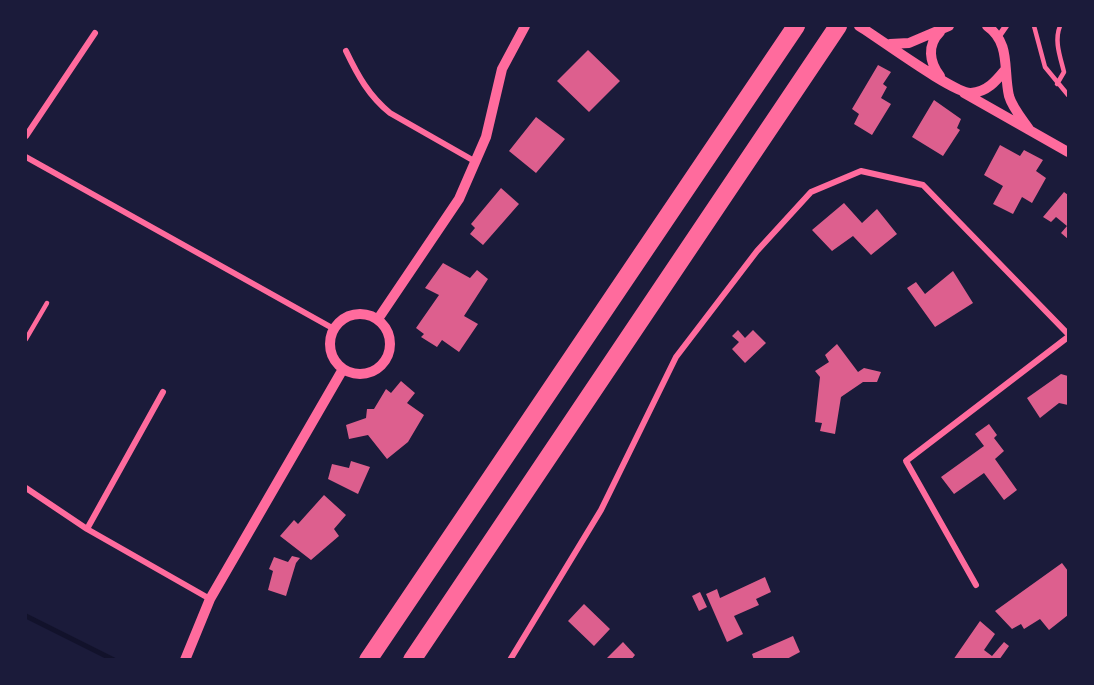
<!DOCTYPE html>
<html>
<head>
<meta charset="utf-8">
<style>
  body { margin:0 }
  #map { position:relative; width:1094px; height:685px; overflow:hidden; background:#1b1b3a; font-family:"Noto Sans",sans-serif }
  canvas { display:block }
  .frame { position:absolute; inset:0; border:27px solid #1b1b3a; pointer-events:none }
</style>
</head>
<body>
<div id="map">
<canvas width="1094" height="685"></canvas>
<div class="frame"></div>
</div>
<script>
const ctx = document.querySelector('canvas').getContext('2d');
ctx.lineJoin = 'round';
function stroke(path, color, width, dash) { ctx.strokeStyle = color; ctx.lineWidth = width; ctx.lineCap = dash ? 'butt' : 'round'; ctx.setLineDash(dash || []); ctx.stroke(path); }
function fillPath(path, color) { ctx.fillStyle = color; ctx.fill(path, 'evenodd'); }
stroke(new Path2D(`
  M26,616L114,660`), '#12122b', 5);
fillPath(new Path2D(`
  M588,50L620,81L589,112L557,81Z
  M878,65L891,72L883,84L887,87L881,98L891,104L872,135L854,124L859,114L852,109Z
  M934,100L961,119L957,128L960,130L943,156L912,137Z
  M536,117L565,139L536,173L509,151Z
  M1000,145L1020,156L1024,150L1043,160L1036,171L1046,178L1032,203L1022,197L1013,214L993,204L1003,186L984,175Z
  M501,188L519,204L483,245L470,234L475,228L471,224Z
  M1064,192L1068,195V239L1061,233L1067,226L1056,217L1051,222L1043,217Z
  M844,203L862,223L877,209L897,234L871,255L853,236L832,251L812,230Z
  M443,263L470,278L477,270L488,279L464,316L478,324L459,352L442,340L437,347L421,337L424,334L416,328L439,295L425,288Z
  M953,271L973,303L935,327L907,288L916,282L925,294Z
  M738,330L745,338L753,330L766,343L745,363L732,349L739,342L732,336Z
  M837,344L858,372L864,368L881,372L877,382H863L841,397L835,434L820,431L822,423L815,422L820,377L815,371L829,362L825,355Z
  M1061,374L1068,376V405L1059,403L1040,418L1027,398Z
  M401,381L415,393L407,403L424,415L408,442L387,459L368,435L349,439L346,425L366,418L367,409H374L386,389L391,393Z
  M989,424L997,435L994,438L1004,451L995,459L1017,490L1004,500L984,473L954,494L941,477L984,446L975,434Z
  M351,461L370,467L358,494L328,479L332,464L349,468Z
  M324,495L346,515L334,529L339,536L311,560L280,536L294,520L298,524Z
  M292,556L300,558L296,563L286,596L268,590L273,571L269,569L274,557L288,562Z
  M1062,563L1068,571V615L1049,630L1040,619L1024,629L1021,624L1012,629L995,611Z
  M765,577L771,592L756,599L759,605L734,616L743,634L727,642L706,594L717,589L720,598Z
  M700,592L707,607L699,611L692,596Z
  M584,604L610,629L594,646L568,621Z
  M980,621L995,634L984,650L992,656L1004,642L1009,646L999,660H953Z
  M793,636L800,652L785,660H754L752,654Z
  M623,642L635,655L631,660H605Z`), '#dd5f8e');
stroke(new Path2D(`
  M1034,26L1045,67L1068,95
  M1057,84L1064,72C1060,56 1054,41 1060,26
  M26,339L47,303`), '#ff6b9d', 4.5);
stroke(new Path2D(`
  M999,36L1006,26
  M346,51C358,76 369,96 390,113L476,162
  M26,136L95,33
  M26,157L334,329
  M26,488L87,529L210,599
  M87,529L163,392
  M976,585L906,461L1068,337
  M510,660L601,510L676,357L757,251L811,192L861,171L923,185L1068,334`), '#ff6b9d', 6);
stroke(new Path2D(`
  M859,26C879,38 954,94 971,93C987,92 996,81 1005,70
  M987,26C1011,43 1003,69 1009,96C1012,107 1022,119 1029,129
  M890,44L909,43L949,26
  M940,76C929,62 927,45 940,32
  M964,93L1068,152
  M330 344a30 30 0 1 1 60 0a30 30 0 1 1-60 0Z
  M378,319L459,199L486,137L502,69L525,26
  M185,660L210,599L343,369`), '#ff6b9d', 10);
stroke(new Path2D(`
  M368,660L796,26
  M412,660L838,26`), '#ff6b9d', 18);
</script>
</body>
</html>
